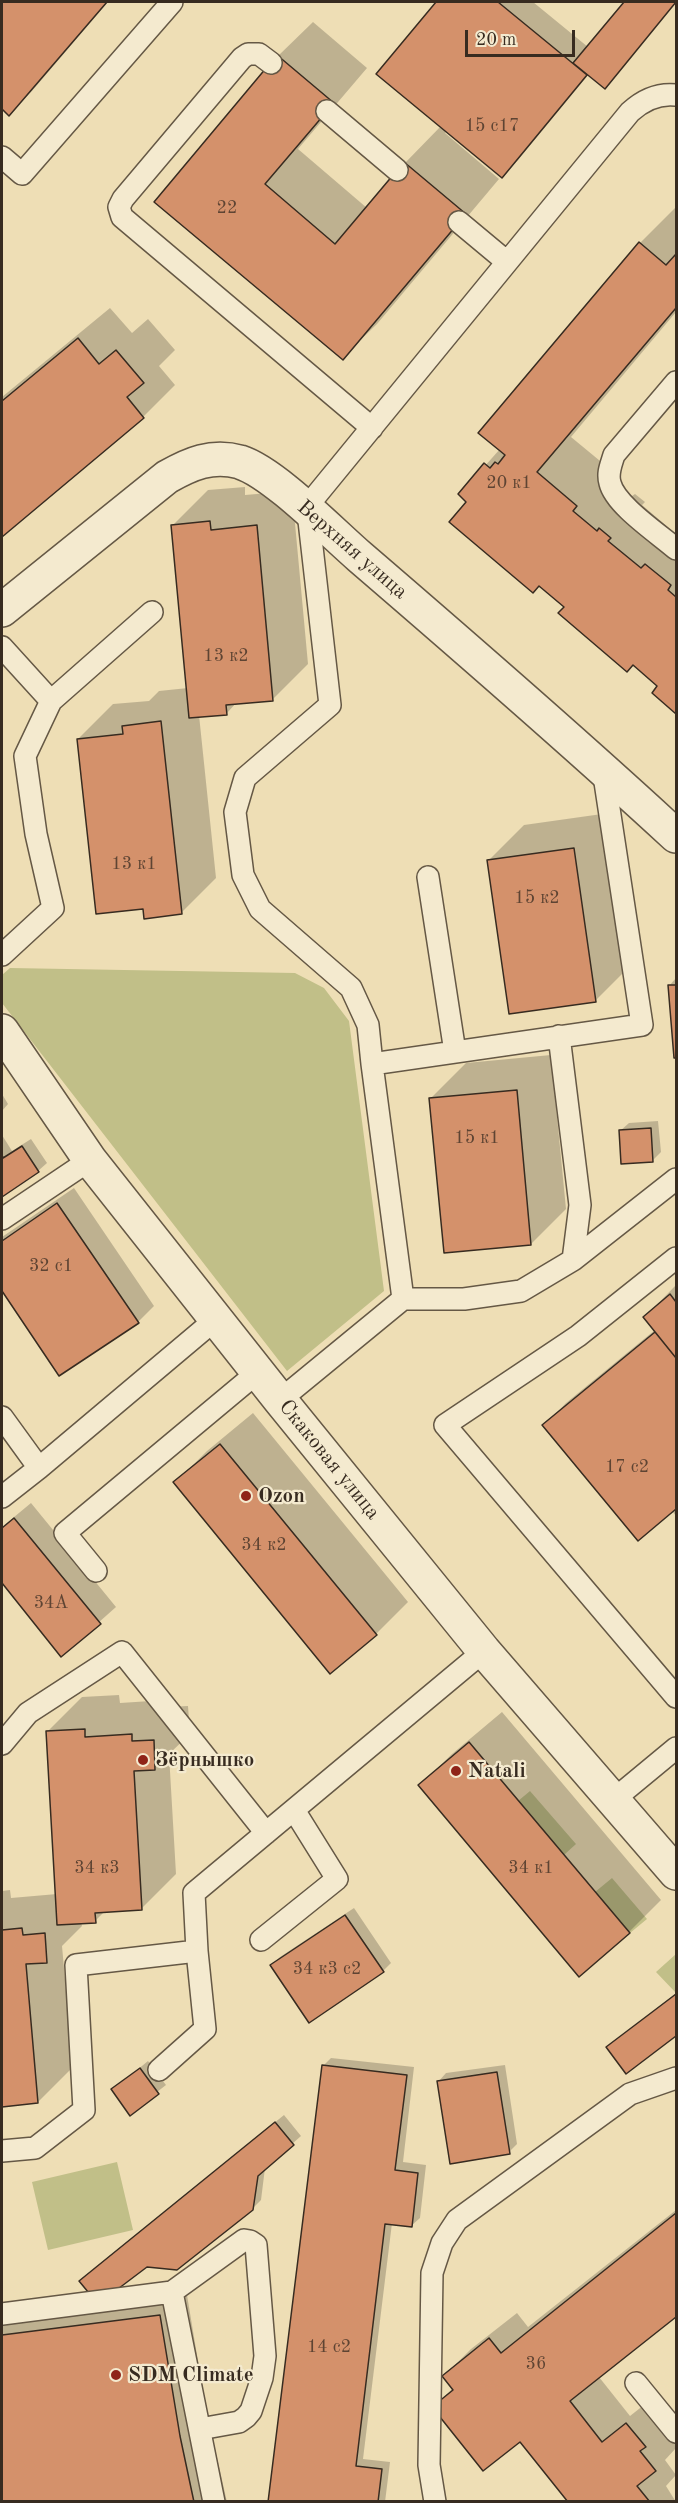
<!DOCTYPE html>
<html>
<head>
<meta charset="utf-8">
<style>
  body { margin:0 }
  #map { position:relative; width:678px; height:2503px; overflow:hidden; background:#eedeb5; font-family:"Old Standard TT",serif }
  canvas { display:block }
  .frame { position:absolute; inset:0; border:3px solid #372b20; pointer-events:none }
  .scale { position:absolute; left:465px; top:30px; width:110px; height:27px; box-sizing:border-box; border:3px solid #372b20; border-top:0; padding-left:8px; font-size:18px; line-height:21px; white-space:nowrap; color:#372b20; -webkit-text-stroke:4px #f4eacf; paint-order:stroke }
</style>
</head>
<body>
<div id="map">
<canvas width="678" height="2503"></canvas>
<div class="frame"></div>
<div class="scale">20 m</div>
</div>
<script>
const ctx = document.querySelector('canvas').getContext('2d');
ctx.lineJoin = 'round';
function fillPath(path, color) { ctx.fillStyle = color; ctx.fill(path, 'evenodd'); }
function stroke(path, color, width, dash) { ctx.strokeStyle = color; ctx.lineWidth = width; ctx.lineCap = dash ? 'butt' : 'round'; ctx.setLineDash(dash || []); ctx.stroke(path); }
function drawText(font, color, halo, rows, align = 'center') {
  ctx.font = font + ' "Old Standard TT",serif'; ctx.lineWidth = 4.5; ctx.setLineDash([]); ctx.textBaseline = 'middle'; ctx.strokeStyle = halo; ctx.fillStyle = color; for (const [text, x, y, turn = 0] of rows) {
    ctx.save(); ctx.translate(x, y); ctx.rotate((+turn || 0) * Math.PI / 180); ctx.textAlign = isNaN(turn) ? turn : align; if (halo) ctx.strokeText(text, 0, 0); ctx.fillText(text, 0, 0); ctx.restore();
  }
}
fillPath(new Path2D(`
  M10,968L295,973L324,988L349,1021L384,1291L287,1371L2,1003V975Z
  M530,1791L576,1844L564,1855L518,1801Z
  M612,1878L647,1919L630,1933L595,1892Z
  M676,1954V1993L656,1972Z
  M117,2162L133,2230L48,2250L32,2182Z`), '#c1bf88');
fillPath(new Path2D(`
  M2,2H108L32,91L9,114L2,107Z
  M437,2H533L588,47L626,2H675L613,79L589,74L518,160L502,176L447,131L445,133L499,179L377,324L342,358L156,202L278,56L313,22L367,68L298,149L367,208L405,163L441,126L378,74Z
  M675,208L676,312L571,437L611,470L607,475L632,496L635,494L645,502L642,505L676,534V712L654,693L659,686L566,606L460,494L500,449L640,243Z
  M110,308L132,333L148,319L175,350L159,366L175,385L143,417L2,535V397Z
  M245,487V495L292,491L308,664L273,699L237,702L227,713L199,715L216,878L181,913L144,907L78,739L113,704L149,701L159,691L188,688L173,525L208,490Z
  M609,813L630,966L595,1001L489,860L524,825Z
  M676,978V1056L675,1057L669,986Z
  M551,1055L566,1209L531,1244L431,1098L466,1063Z
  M2,1094L8,1104L2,1111Z
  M658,1121L661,1152L652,1161L620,1131L629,1123Z
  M2,1135L12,1151L31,1139L47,1163L38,1171L2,1195Z
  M74,1188L154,1306L138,1322L60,1374L2,1288V1237Z
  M676,1285V1516L672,1511L544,1426L566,1403L655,1330L645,1317Z
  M253,1413L408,1602L376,1634L330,1672L175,1483L207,1451Z
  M31,1503L116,1607L62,1655L2,1581V1527Z
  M119,1695L120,1703L166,1700L167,1707L188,1706L190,1734L169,1754L176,1874L141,1909L105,1911L95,1921L81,1922L82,1926L62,1946L73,2067L38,2102L2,2106V1891L10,1890L11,1898L57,1894L47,1732L82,1697Z
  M502,1712L661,1900L629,1932L579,1974L420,1785L452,1754Z
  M354,1908L391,1963L383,1971L272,1965L280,1957Z
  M676,1993V2034L626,2072L608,2047Z
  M331,2058L414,2067L403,2162L426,2165L420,2218L411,2226L392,2223L363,2459L390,2462L385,2502H270L323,2066Z
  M148,2061L166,2085L130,2113L113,2090Z
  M505,2065L517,2144L509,2152L438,2082L446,2073Z
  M284,2115L301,2136L265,2168L261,2200L252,2209L146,2265L101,2300L186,2289L206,2409L227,2502H2V2312L96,2300L89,2273Z
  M676,2210V2315L599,2377L630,2416L654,2397L676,2437V2448L665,2460L676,2475L666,2486L676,2502H570L520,2439L434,2407L453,2388L444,2376L471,2349L517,2313L528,2327Z`), '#0003');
const building = new Path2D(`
  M2,2H107L9,116L2,109Z
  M436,2H498L587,75L502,178L376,74Z
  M624,2H676L605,89L573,63Z
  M277,55L334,103L265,184L335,244L404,162L466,214L343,360L154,202Z
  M639,242L666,265L676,254V308L537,472L577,506L573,511L597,531L599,528L611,538L608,541L641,568L645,564L671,585L668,590L676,597V714L652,693L657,686L633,665L627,672L558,613L564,607L539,586L533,593L449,522L466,502L458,494L484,463L490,468L495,462L498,464L505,455L478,433Z
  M78,338L99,364L116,350L144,383L127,397L144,418L2,537V401Z
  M210,521L211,530L257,525L273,701L226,705L227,715L189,718L171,525Z
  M161,721L182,914L144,919L143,909L96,914L77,739L123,734L122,726Z
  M574,848L596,1002L509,1014L487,860Z
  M668,985H676V1058H674Z
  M517,1090L531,1245L444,1253L429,1098Z
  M651,1128L653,1162L621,1164L619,1130Z
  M22,1146L39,1172L2,1197V1155L3,1158Z
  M57,1203L139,1323L59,1376L2,1291V1241Z
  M670,1294L676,1302V1358L643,1317Z
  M655,1332L676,1358V1509L638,1541L542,1425Z
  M220,1444L377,1635L330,1674L173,1482Z
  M14,1518L101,1624L61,1657L2,1583V1528Z
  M85,1729V1737L132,1734V1741L154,1740L155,1770L134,1771L142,1910L95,1913L96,1923L57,1925L46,1731Z
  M469,1742L630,1933L579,1977L418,1785Z
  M345,1915L384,1972L309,2023L270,1965Z
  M22,1928L23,1935L45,1933L47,1963L26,1964L38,2103L2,2107V1930Z
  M676,1994V2036L626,2074L606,2047Z
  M322,2065L407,2075L395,2170L418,2173L412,2227L385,2224L356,2466L382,2469L378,2502H268Z
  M140,2068L159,2094L130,2116L111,2089Z
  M497,2072L510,2154L450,2164L437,2081Z
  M275,2122L294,2145L258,2176L253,2210L177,2270L147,2267L98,2304L79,2281Z
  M676,2213V2317L570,2401L602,2442L626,2423L646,2447L640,2451L656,2471L637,2486L650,2502H568L520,2442L483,2471L432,2407L453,2390L442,2376L489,2338L501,2353Z
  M160,2315L180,2436L194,2502H2V2335Z`);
fillPath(building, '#d4916b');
stroke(building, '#372b20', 1.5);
const lane = new Path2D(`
  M271,63L259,54H248L242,58L123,199L119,207L122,217L372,428
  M327,111L397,170
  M2,157L22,174L172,2
  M459,222L507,262
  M676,382L614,455C611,465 607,473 610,483C615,505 659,534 676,549
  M305,509L630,112C643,100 658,93 676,95
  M308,512L330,705L245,778L235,812L243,875L260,909L351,988L368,1025L372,1064
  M2,647L51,701
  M428,877L455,1052
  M2,955L53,908L36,834L25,756L51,701L152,612
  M2,1219L90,1160
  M676,1258L578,1336L445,1425L676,1697
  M573,1260L676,1179
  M403,1299H464L521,1291L573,1260L580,1205L559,1036
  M280,1400L403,1299L372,1064L642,1025L603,769
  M2,1417L39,1468
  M2,1497L39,1468L216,1319
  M96,1571L65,1533L258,1372
  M2,1744L28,1713L122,1652L266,1833
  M612,1801L676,1748
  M261,1940L337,1879L294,1810
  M159,2070L205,2029L197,1951
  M2,2151L35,2148L84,2110L76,1965L197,1951L194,1893L484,1651
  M172,2292L214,2502
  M2,2314L172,2292L244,2240L250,2241L256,2245L265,2356L262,2378L251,2411L246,2417L239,2422L200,2429
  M636,2383L676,2432
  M435,2502L429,2465L432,2273L442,2243L457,2220L630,2094L676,2078`);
const street = new Path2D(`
  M2,610L167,477C190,464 212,454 240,462C274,473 331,532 360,557C467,649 573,741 676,836
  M2,1031L90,1160L280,1400L484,1651L676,1873`);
stroke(lane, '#655845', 24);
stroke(street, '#655845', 36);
stroke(lane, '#f4eacf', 21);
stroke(street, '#f4eacf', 33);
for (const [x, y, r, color] of [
  [246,1496,6,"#8f2418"],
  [143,1760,6,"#8f2418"],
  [456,1771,6,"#8f2418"],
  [116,2375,6,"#8f2418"]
]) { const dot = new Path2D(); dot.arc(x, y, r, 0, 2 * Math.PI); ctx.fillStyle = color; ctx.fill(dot); stroke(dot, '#f4eacf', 2); }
drawText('18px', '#5e4433', null, [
  ["15 с17",492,126],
  ["22",227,208],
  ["20 к1",509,483],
  ["13 к2",226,656],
  ["13 к1",134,864],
  ["15 к2",537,898],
  ["15 к1",477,1138],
  ["32 с1",51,1266],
  ["17 с2",627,1467],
  ["34 к2",264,1545],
  ["34А",51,1603],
  ["34 к3",97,1868],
  ["34 к1",531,1868],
  ["34 к3 с2",327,1969],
  ["14 с2",329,2347],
  ["36",536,2364]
]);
drawText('21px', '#372b20', '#f4eacf', [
  ["Верхняя улица",352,550,41],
  ["Скаковая улица",329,1460,51]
]);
drawText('bold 21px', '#372b20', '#f4eacf', [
  ["Ozon",258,1496],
  ["Зёрнышко",155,1760],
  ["Natali",468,1771],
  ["SDM Climate",128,2375]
], 'left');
</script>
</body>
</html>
